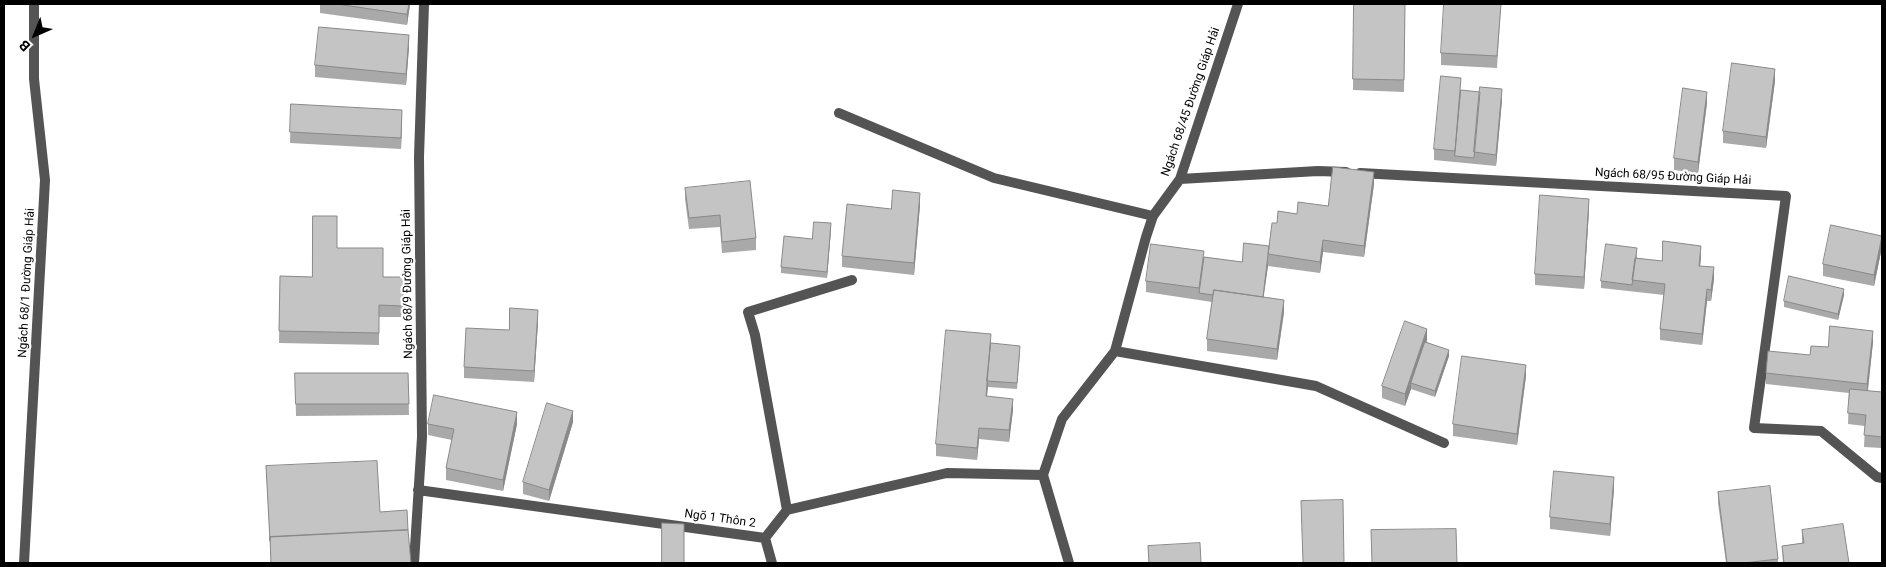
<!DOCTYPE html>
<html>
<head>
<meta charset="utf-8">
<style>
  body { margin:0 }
  #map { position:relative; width:1886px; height:567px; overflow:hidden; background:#fff; font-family:Roboto,sans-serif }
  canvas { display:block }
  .frame { position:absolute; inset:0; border:5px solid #000; pointer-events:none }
  .north { position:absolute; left:10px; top:10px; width:50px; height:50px; -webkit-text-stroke:4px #fff; paint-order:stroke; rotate:224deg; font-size:14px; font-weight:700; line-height:20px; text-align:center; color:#000 }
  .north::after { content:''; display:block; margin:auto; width:18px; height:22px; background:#000; clip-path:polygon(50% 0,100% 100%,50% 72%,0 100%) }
</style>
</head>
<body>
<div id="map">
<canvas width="1886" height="567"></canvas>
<div class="frame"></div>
<div class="north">B</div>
</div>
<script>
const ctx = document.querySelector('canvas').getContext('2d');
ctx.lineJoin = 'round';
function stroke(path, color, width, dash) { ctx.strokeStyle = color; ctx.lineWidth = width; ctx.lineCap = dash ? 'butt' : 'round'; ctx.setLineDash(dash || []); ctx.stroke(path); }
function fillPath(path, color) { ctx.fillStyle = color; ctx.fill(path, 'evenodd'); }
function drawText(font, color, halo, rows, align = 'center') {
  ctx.font = font + ' Roboto,sans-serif'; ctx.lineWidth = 4.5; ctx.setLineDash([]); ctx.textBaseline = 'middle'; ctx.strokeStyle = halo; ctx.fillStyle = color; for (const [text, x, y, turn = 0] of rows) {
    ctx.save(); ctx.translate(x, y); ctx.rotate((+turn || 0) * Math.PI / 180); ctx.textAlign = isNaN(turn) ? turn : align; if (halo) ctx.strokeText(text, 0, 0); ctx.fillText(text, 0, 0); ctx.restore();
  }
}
stroke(new Path2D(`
  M839,113L994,178L1153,216
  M1360,173L1786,196L1754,428L1821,431L1877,477L1882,478
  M1180,179L1318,171L1346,172
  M1115,351L1316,386L1444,443
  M418,490L765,538L787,510L755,335L748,312L852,280
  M787,510L947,473L1043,475
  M765,538L772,563
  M24,563L45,180L34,79V4
  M414,563L422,437L419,157L424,4
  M1069,563L1043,475L1062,419L1115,351L1146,237L1153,216L1180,179L1238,4`), '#545454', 10);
fillPath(new Path2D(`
  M320,4H410L407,25L320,13Z
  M1354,4H1405L1404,92L1353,90Z
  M1501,4L1497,68L1441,65V53Z
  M409,47L406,85L315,77V65Z
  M1775,81L1766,148L1723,143V131Z
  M1461,90L1502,100L1496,166L1434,160V149Z
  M1707,103L1698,173L1674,170V158Z
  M291,104L402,122L401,149L290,143Z
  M1374,184L1364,257L1323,252L1320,273L1268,266L1263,297L1284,312L1277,360L1207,351V339L1212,302L1146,292V281L1204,257L1242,262L1269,246L1277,223L1297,214L1328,206Z
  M685,188L756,238V250L722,253L720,227L689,229L685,199Z
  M920,205L914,275L842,267V256L891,209Z
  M1589,210L1584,289L1535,285V274Z
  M831,229L827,278L781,273V267L812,239Z
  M1882,247L1874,286L1823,276V264Z
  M337,248L383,277H403V317H379V345L279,343L280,276L312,277Z
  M1637,254V258L1662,261L1701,257L1700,266L1714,279L1711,301H1707L1702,345L1660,340V329L1664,295L1601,288V281Z
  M1844,295L1838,320L1784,307V301Z
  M538,322L534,382L464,378V367Z
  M1427,340V342L1449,356L1435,397L1411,389L1405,406L1382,398V386Z
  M1873,342L1868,391L1882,392V448L1864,447L1865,426L1848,424L1849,393L1766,384V373L1810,355L1828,347Z
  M991,343L1020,353L1017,389L988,387L987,396L1013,410L1009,442L979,439L977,460L936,456V444Z
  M295,373H408L409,415L296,416Z
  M1526,376L1517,445L1453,436V424Z
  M573,422L549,501L523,494V482Z
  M428,424H517L503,491L446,480V468L452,440L428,435Z
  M266,466L380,512L411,563H271Z
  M1614,489L1610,536L1550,529V517Z
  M1718,492L1778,559V563H1726L1718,503Z
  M1802,530L1849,563H1783L1782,546L1802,543Z`), '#a9a9a9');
fillPath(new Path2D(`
  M409,4H410L407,25V14Z
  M409,35V47L406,85V74Z
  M1775,69V81L1766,148V137Z
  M1502,89V100L1496,166V155Z
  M1707,92V103L1698,173V162Z
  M402,110V122L401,149V138Z
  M1374,172V184L1364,257V246Z
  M920,193V205L914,275V263Z
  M1589,199V210L1584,289V277Z
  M831,223V229L827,278V272Z
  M1882,236V247L1874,286V275Z
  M1323,240V252L1320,273V262Z
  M1701,246V257L1699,277V266Z
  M1268,260V266L1262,309V302Z
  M1714,267V279L1711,301V290Z
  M1707,289V301L1702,345V334Z
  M1844,289V295L1838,320V314Z
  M1284,300V312L1277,360V349Z
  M538,310V322L534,382V371Z
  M1427,329V340L1413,383H1411V389L1405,406V394Z
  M1873,331V342L1867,395V384Z
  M991,334V346L986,408V396Z
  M1449,350V356L1435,397V391Z
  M1526,365V376L1517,445V434Z
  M1013,399V410L1009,442V430Z
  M573,411V422L549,501V490Z
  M517,412V424L503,491V480Z
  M979,428V439L977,460V448Z
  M1614,477V489L1610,536V524Z`), '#898989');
const building = new Path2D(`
  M337,4H409L407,14Z
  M1354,4H1405L1404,80L1353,79Z
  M1444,4H1501L1497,56L1441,53Z
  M319,27L409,35L406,74L315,65Z
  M1732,63L1775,69L1766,137L1723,131Z
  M1441,76L1461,78L1455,151L1434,149Z
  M1480,87L1502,89L1496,155L1474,152Z
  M1683,88L1707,92L1698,162L1674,158Z
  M1461,90L1480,92L1474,158L1455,156Z
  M291,104L402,110L401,138L290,132Z
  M1333,167L1374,172L1364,246L1323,240L1320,262L1268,254L1272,223H1277L1278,211L1297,214L1298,202L1328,206Z
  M750,181L756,238L722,242L720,215L689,218L685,188Z
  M893,190L920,193L914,263L842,256L847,204L891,209Z
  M1540,195L1589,199L1584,277L1535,274Z
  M313,216H337V248H383V277H403V306L379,305V333L279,331L280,276L312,277Z
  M814,222L831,223L827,272L781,267L784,236L812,239Z
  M1831,225L1882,236L1874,275L1823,264Z
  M1663,241L1701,246L1699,266L1714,267L1711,290L1707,289L1702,334L1660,329L1665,284L1632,280L1635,258L1662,261Z
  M1244,243L1269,246L1263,297L1214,290L1213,295L1199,293L1204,257L1242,262Z
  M1151,244L1204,251L1199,288L1146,281Z
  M1606,244L1637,248L1632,285L1601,281Z
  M1789,276L1844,289L1838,314L1784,301Z
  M1214,290L1284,300L1277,349L1207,339Z
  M510,308L538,310L534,371L464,367L466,328L509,330Z
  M1405,321L1427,329L1405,394L1382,386Z
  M1830,326L1873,331L1867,384L1766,373L1768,351L1810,355L1811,346L1828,347Z
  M946,330L991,334L986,396L1013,399L1009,430L979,428L977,448L936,444Z
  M1425,342L1449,350L1435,391L1411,383Z
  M991,343L1020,346L1017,383L987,381Z
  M1462,356L1526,365L1517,434L1453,424Z
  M295,373H408L409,404H296Z
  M1850,389L1882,392V437L1864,435L1866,415L1848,413Z
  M434,395L517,412L503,480L446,468L454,429L428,424Z
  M547,403L573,411L549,490L523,482Z
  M377,461L380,512L407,510L408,530L270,537V541L266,466Z
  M1554,471L1614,477L1610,524L1550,517Z
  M1770,486L1778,559L1744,563H1727L1718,492Z
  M1343,500L1344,563H1303L1301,501Z
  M662,523L684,524V563H662Z
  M1843,524L1849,563H1784L1782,546L1804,543L1802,530Z
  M1456,529L1457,563H1372L1371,530Z
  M408,530L411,563H271L270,537Z
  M1200,543L1201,563H1149L1148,546Z`);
fillPath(building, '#c4c4c4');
stroke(building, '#898989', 1);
drawText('12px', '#000', '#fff', [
  ["Ngách 68/45 Đường Giáp Hải",1191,102,-71],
  ["Ngách 68/95 Đường Giáp Hải",1673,177,3],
  ["Ngách 68/1 Đường Giáp Hải",27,283,-87],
  ["Ngách 68/9 Đường Giáp Hải",408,284,-91],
  ["Ngõ 1 Thôn 2",720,519,8]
]);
</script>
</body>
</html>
